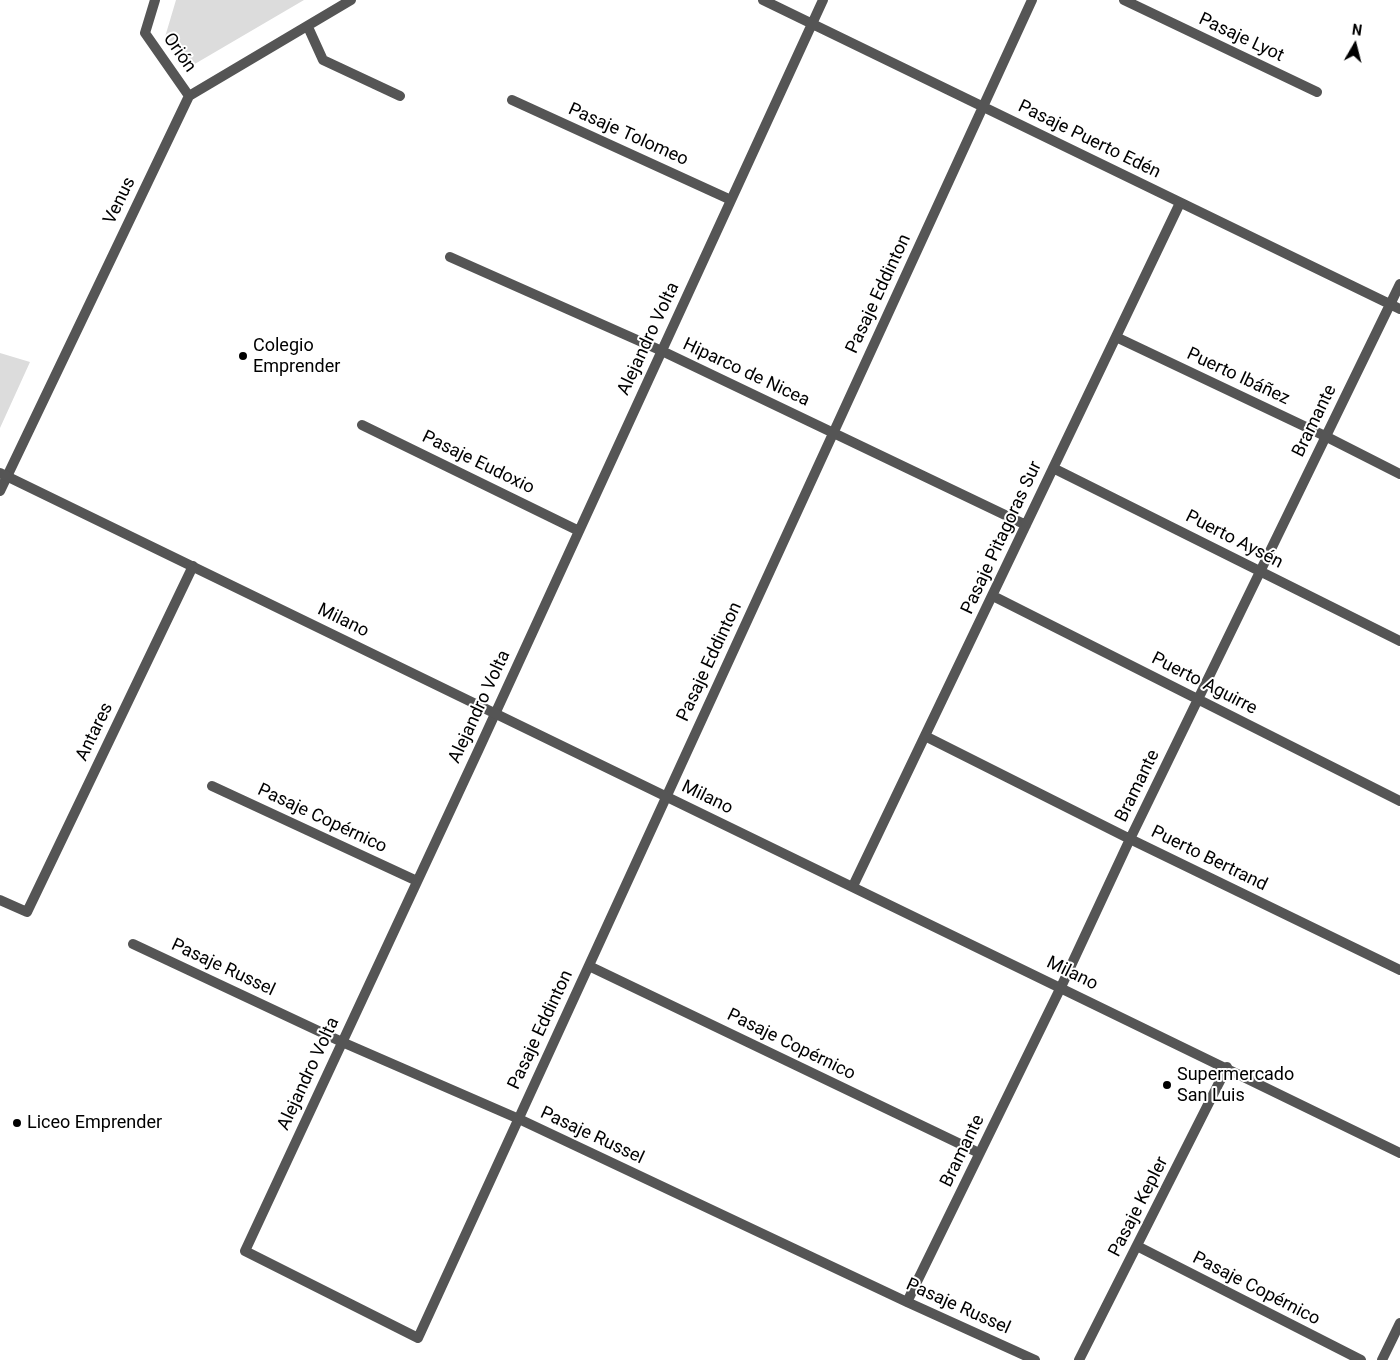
<!DOCTYPE html>
<html>
<head>
<meta charset="utf-8">
<style>
  body { margin:0 }
  #map { position:relative; width:1400px; height:1360px; overflow:hidden; background:#fff; font-family:Roboto,sans-serif }
  canvas { display:block }
  .north { position:absolute; left:1330px; top:20px; width:50px; height:50px; -webkit-text-stroke:4px #fff; paint-order:stroke; rotate:8deg; font-size:14px; font-weight:700; line-height:20px; text-align:center; color:#000 }
  .north::after { content:''; display:block; margin:auto; width:18px; height:22px; background:#000; clip-path:polygon(50% 0,100% 100%,50% 72%,0 100%) }
</style>
</head>
<body>
<div id="map">
<canvas width="1400" height="1360"></canvas>
<div class="north">N</div>
</div>
<script>
const ctx = document.querySelector('canvas').getContext('2d');
ctx.lineJoin = 'round';
function fillPath(path, color) { ctx.fillStyle = color; ctx.fill(path, 'evenodd'); }
function stroke(path, color, width, dash) { ctx.strokeStyle = color; ctx.lineWidth = width; ctx.lineCap = dash ? 'butt' : 'round'; ctx.setLineDash(dash || []); ctx.stroke(path); }
function drawText(font, color, halo, rows, align = 'center') {
  ctx.font = font + ' Roboto,sans-serif'; ctx.lineWidth = 4; ctx.setLineDash([]); ctx.textBaseline = 'middle'; ctx.strokeStyle = halo; ctx.fillStyle = color; for (const [text, x, y, turn = 0] of rows) {
    ctx.save(); ctx.translate(x, y); ctx.rotate((+turn || 0) * Math.PI / 180); ctx.textAlign = isNaN(turn) ? turn : align; if (halo) ctx.strokeText(text, 0, 0); ctx.fillText(text, 0, 0); ctx.restore();
  }
}
fillPath(new Path2D(`
  M176,0H304L193,65L165,37Z
  M0,353L30,362L0,428Z`), '#dcdcdc');
stroke(new Path2D(`
  M155,0L145,33L189,96
  M763,0L1400,309
  M823,0L478,751L245,1251L418,1338L1032,0
  M1124,0L1317,92
  M308,27L323,60L400,96
  M512,100L731,200
  M450,257L662,351L1026,525
  M1116,337L1325,436L1400,474
  M362,425L579,531
  M1053,468L1400,641
  M0,491L189,96L351,0
  M993,596L1400,801
  M925,736L1130,839L1400,970
  M212,786L417,881
  M853,886L1180,203
  M0,900L27,912L193,566
  M133,944L342,1042L519,1119L907,1302L1035,1360
  M589,966L979,1153
  M1137,1246L1361,1360
  M907,1302L1061,987L1130,839L1400,284
  M1079,1360L1227,1067
  M1382,1360L1400,1323`), '#555', 10);
stroke(new Path2D(`
  M0,473L1400,1153`), '#555', 10);
for (const [x, y, r, color] of [
  [243,356,5,"#000"],
  [1167,1085,5,"#000"],
  [17,1123,5,"#000"]
]) { const dot = new Path2D(); dot.arc(x, y, r, 0, 2 * Math.PI); ctx.fillStyle = color; ctx.fill(dot); stroke(dot, '#fff', 2); }
drawText('18px', '#000', '#fff', [
  ["Pasaje Lyot",1241,38,25],
  ["Orión",179,53,55],
  ["Pasaje Tolomeo",628,135,24],
  ["Pasaje Puerto Edén",1089,140,26],
  ["Venus",120,201,-64],
  ["Pasaje Eddinton",879,294,-65],
  ["Alejandro Volta",649,339,-65],
  ["Hiparco de Nicea",746,373,25],
  ["Puerto Ibáñez",1238,377,25],
  ["Bramante",1315,421,-64],
  ["Pasaje Eudoxio",478,463,26],
  ["Pasaje Pitagoras Sur",1002,538,-65],
  ["Puerto Aysén",1234,540,27],
  ["Milano",343,621,26],
  ["Pasaje Eddinton",710,662,-65],
  ["Puerto Aguirre",1204,684,27],
  ["Alejandro Volta",480,707,-65],
  ["Antares",95,732,-64],
  ["Bramante",1138,786,-64],
  ["Milano",707,798,26],
  ["Pasaje Copérnico",322,819,25],
  ["Puerto Bertrand",1209,859,26],
  ["Pasaje Russel",223,968,25],
  ["Milano",1072,974,26],
  ["Pasaje Eddinton",541,1030,-65],
  ["Pasaje Copérnico",791,1045,26],
  ["Alejandro Volta",309,1074,-65],
  ["Pasaje Russel",592,1136,25],
  ["Bramante",963,1151,-64],
  ["Pasaje Kepler",1139,1207,-63],
  ["Pasaje Copérnico",1256,1289,27],
  ["Pasaje Russel",958,1307,24]
]);
drawText('18px', '#000', '#fff', [
  ["Colegio",253,346],
  ["Emprender",253,367],
  ["Supermercado",1177,1075],
  ["San Luis",1177,1096],
  ["Liceo Emprender",27,1123]
], 'left');
</script>
</body>
</html>
